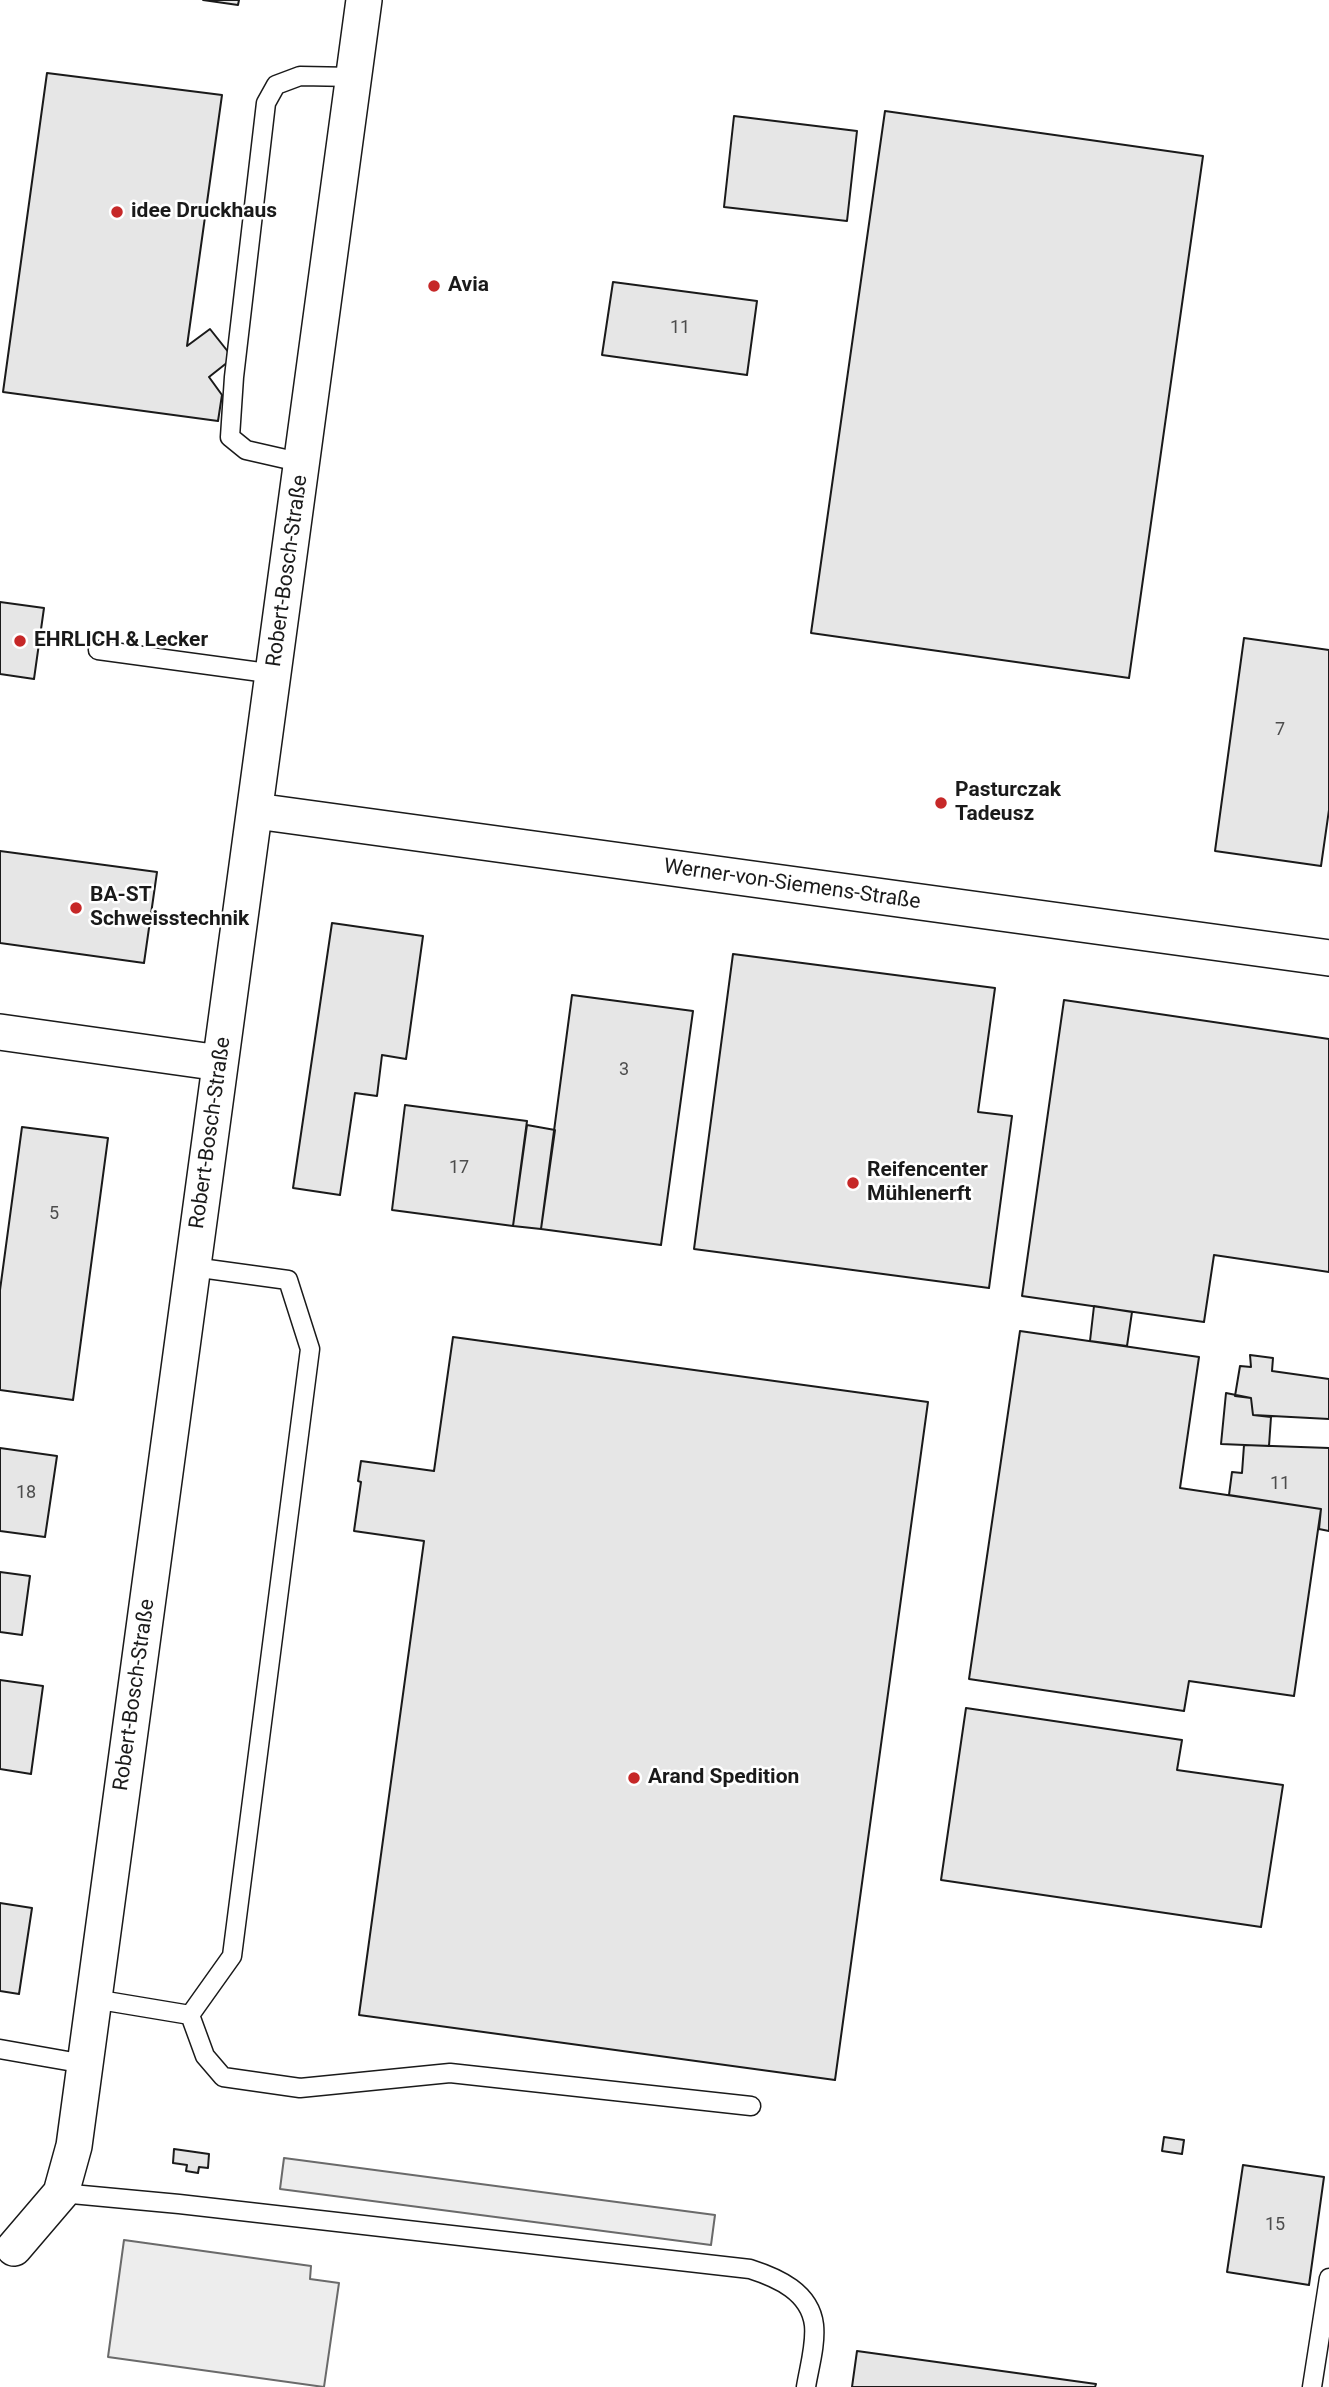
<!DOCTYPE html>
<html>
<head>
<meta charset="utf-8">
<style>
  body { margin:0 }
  canvas { display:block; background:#fff }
</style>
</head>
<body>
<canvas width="1329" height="2387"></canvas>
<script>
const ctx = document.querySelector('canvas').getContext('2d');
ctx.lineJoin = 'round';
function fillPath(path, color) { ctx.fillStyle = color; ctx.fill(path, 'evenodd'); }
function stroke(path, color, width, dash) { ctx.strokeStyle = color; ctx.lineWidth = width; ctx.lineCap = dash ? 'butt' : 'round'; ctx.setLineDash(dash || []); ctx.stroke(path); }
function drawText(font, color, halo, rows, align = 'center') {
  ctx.font = font + ' Roboto,sans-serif'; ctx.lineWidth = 5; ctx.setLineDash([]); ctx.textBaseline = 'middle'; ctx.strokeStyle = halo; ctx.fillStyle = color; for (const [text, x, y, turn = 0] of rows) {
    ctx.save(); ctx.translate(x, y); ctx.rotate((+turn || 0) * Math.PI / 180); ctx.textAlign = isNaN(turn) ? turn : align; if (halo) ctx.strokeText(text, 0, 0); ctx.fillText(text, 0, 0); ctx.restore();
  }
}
const built = new Path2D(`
  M284,2158L715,2215L711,2245L280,2189Z
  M124,2240L311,2266L310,2279L339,2283L324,2387L108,2357Z`);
fillPath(built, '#ededed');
stroke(built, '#6a6a6a', 2);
const building = new Path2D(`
  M203,0H239L238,5Z
  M47,73L222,95L187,346L210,329L233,358L209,377L222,395L218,421L3,392Z
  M885,111L1203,156L1129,678L811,633Z
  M734,116L857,131L847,221L724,207Z
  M613,282L757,301L747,375L602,355Z
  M0,602L44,608L34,679L0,674Z
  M1244,638L1329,650V810L1321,866L1215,851Z
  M0,851L157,872L144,963L0,943Z
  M332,923L423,936L406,1059L382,1055L377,1096L355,1093L340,1195L293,1188Z
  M733,954L995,988L978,1112L1012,1116L989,1288L694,1249Z
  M572,995L693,1011L661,1245L541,1229Z
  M1064,1000L1329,1039V1272L1214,1255L1204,1322L1022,1296Z
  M405,1105L527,1121L513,1226L392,1210Z
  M527,1125L555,1130L541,1229L513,1226Z
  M22,1127L108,1138L73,1400L0,1390V1290Z
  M1094,1306L1132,1312L1127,1346L1090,1341Z
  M1020,1331L1199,1357L1180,1488L1321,1509L1294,1696L1189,1681L1184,1711L969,1679Z
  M453,1337L928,1402L835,2080L359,2015L424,1541L354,1531L361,1482L358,1481L361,1461L434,1471Z
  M1250,1355L1273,1358L1272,1371L1329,1379V1419L1253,1415L1251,1398L1235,1396L1240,1366L1251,1367Z
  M1226,1393L1251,1398L1253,1415L1271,1417L1269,1446L1221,1444Z
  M1244,1445L1329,1448V1531L1319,1529L1321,1509L1229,1495L1232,1472L1242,1473Z
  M0,1448L57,1456L45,1537L0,1531Z
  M0,1572L30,1576L22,1635L0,1632Z
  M0,1680L43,1686L31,1774L0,1769Z
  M966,1708L1182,1740L1177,1770L1283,1785L1261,1927L941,1880Z
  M0,1903L32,1908L19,1994L0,1991Z
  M1164,2137L1184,2140L1182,2154L1162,2151Z
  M174,2149L209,2154L208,2168L199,2167L198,2173L186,2171L187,2165L173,2163Z
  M1243,2165L1324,2177L1309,2285L1227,2272Z
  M857,2351L1096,2384L1095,2387H852Z`);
fillPath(building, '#e6e6e6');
stroke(building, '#1a1a1a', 2);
const lane = new Path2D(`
  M303,463L246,450L230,437L234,377L266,103L276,85L300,76L354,77
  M98,650L275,674
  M94,1999L190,2015
  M190,2015L232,1956L310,1349L288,1280L193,1267
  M190,2015L205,2056L223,2077L300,2088L450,2073L751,2106
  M0,2049L85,2064
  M61,2193L179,2204L750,2269C778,2278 810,2292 814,2325C816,2345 809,2368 806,2387
  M1312,2387L1329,2278`);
const street = new Path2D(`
  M256,811L1329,958
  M0,1032L220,1063
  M14,2248L61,2193L74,2146L364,0`);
stroke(lane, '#1a1a1a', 21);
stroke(street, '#1a1a1a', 38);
stroke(lane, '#fff', 18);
stroke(street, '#fff', 35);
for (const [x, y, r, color] of [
  [117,212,7,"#c62828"],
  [434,286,7,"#c62828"],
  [20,641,7,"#c62828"],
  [941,803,7,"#c62828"],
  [76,908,7,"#c62828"],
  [853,1183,7,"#c62828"],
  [634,1778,7,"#c62828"]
]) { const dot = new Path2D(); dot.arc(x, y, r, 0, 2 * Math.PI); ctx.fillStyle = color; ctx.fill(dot); stroke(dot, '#fff', 2.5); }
drawText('18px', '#4d4d4d', null, [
  ["11",680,328],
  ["7",1280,730],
  ["3",624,1070],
  ["17",459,1168],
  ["5",54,1214],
  ["11",1280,1484],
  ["18",26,1493],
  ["15",1275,2225]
]);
drawText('bold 21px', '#1a1a1a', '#fff', [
  ["idee Druckhaus",131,212],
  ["Avia",448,286],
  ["EHRLICH & Lecker",34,641],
  ["Pasturczak",955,791],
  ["Tadeusz",955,815],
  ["BA-ST",90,896],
  ["Schweisstechnik",90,920],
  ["Reifencenter",867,1171],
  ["Mühlenerft",867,1195],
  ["Arand Spedition",648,1778]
], 'left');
drawText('21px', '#1a1a1a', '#fff', [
  ["Robert-Bosch-Straße",288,571,-82],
  ["Werner-von-Siemens-Straße",792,885,8],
  ["Robert-Bosch-Straße",211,1133,-82],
  ["Robert-Bosch-Straße",135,1695,-82]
]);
</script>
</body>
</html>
